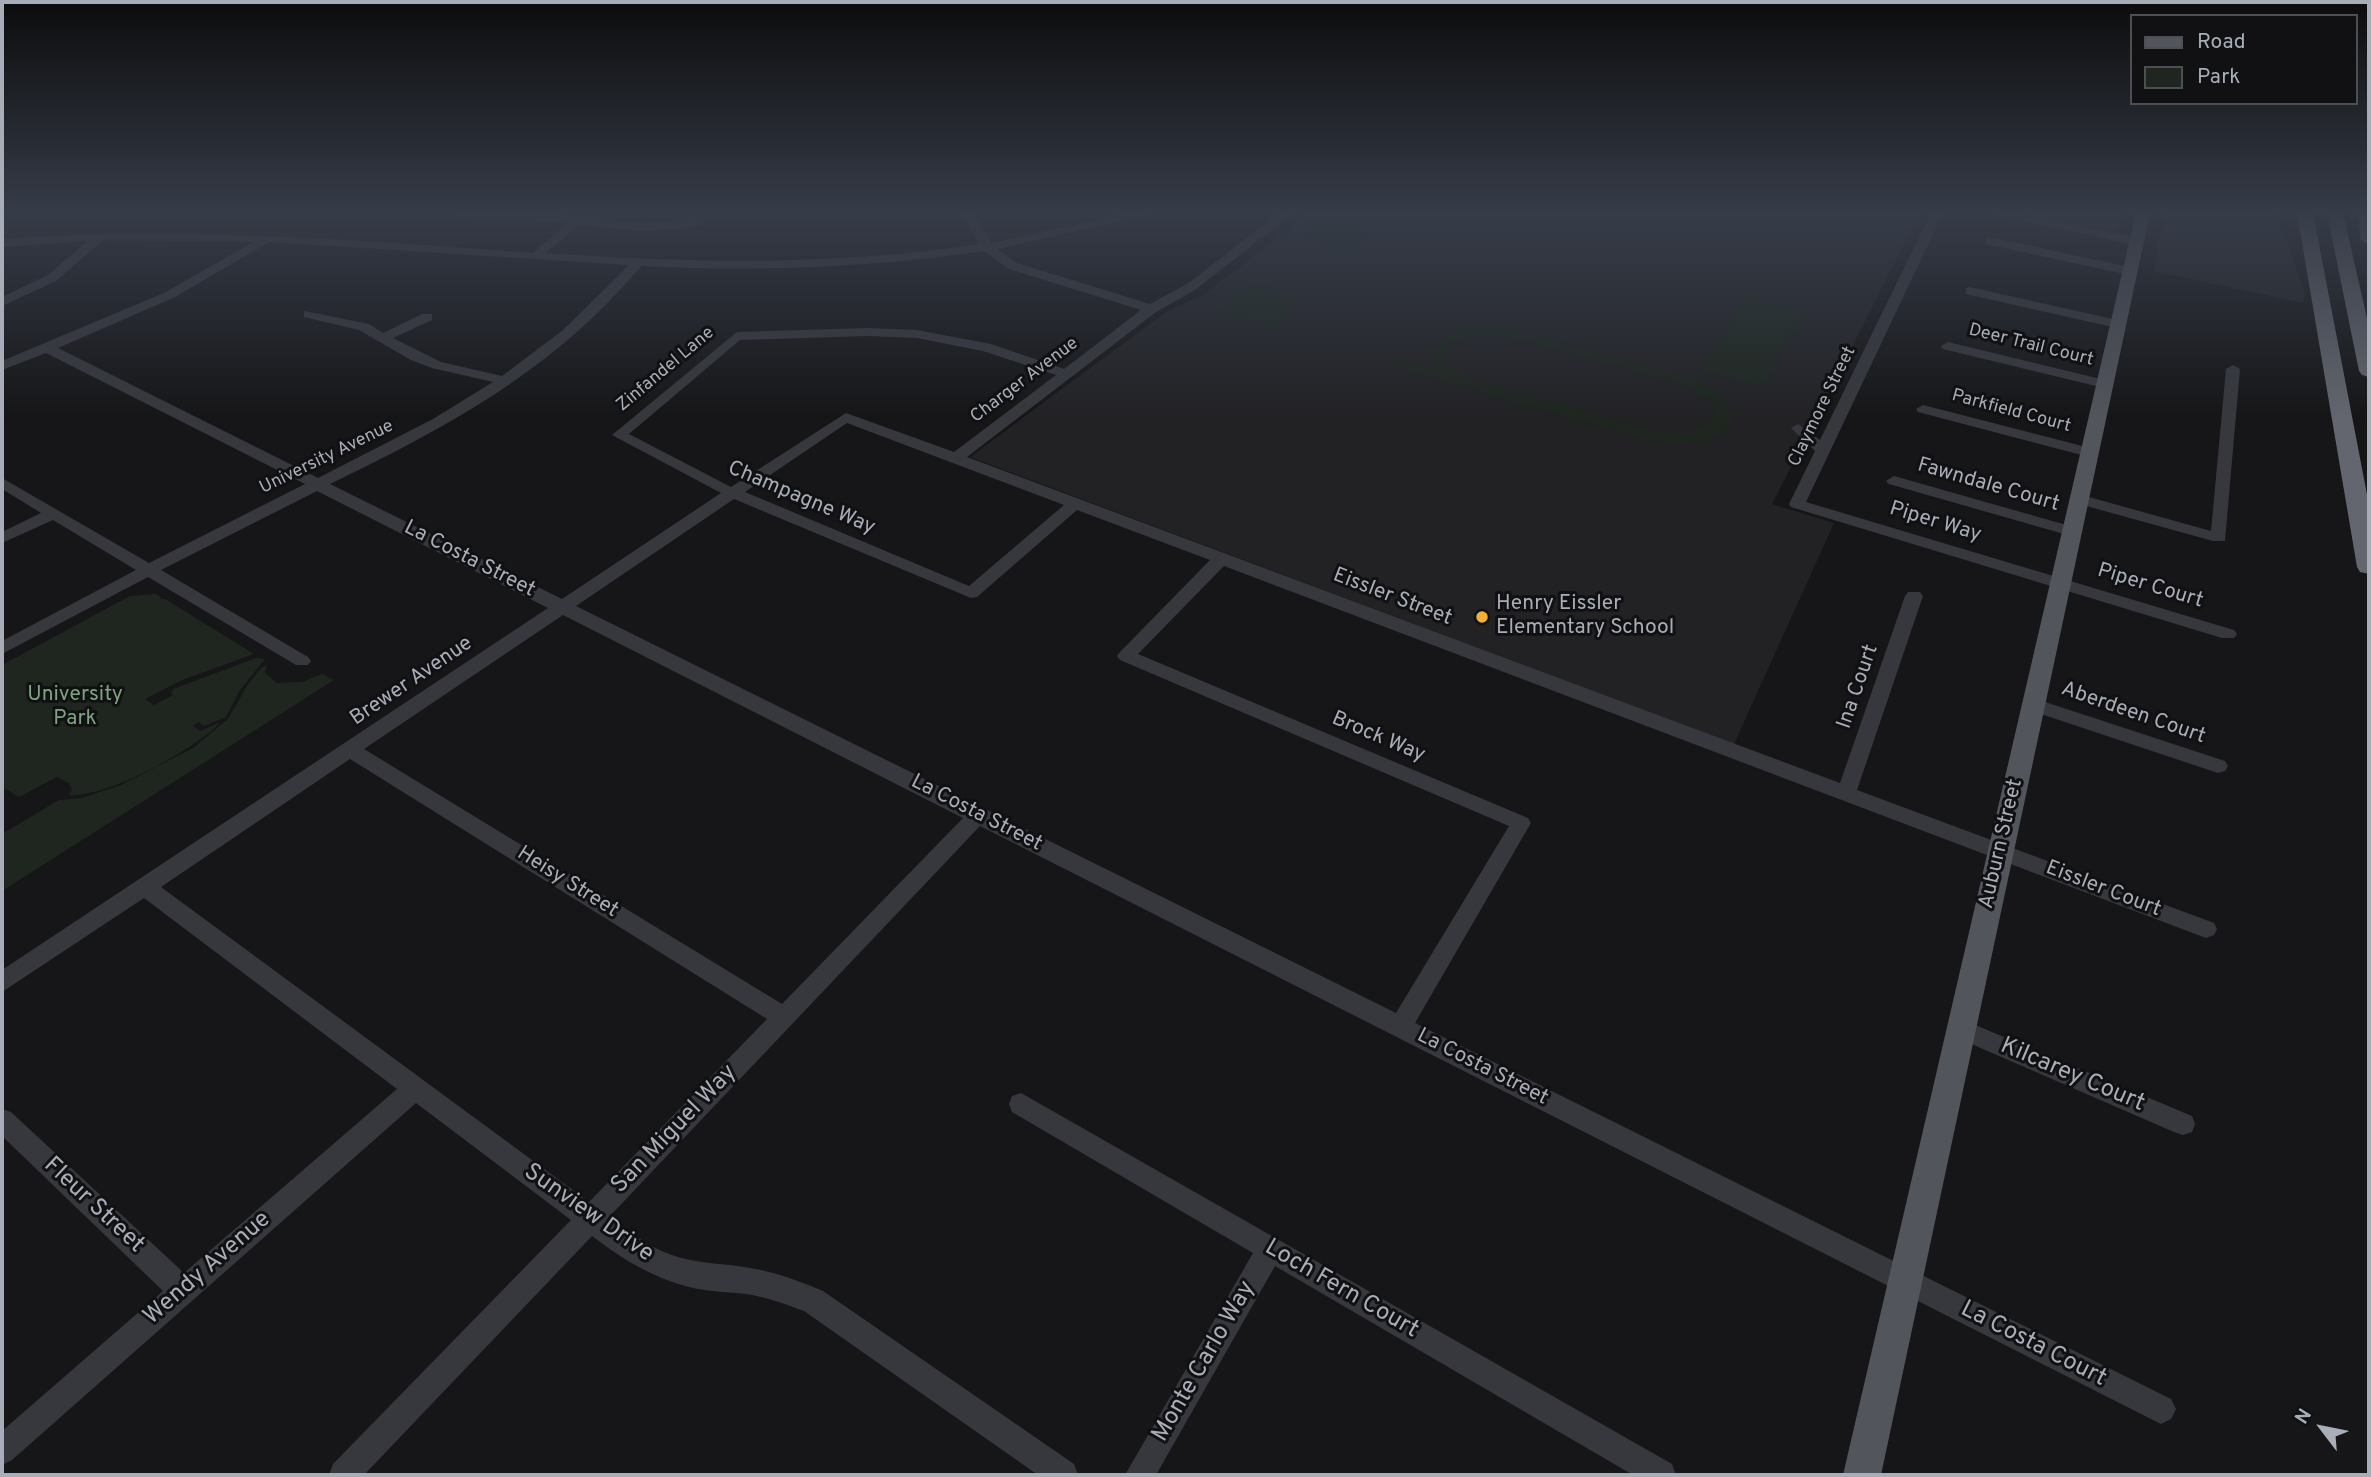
<!DOCTYPE html>
<html>
<head>
<meta charset="utf-8">
<style>
  body { margin:0 }
  #map { position:relative; width:2371px; height:1477px; overflow:hidden; background:#161618; font-family:Overpass,sans-serif }
  canvas { display:block }
  .frame { position:absolute; inset:0; border:4px solid #a8adb8; pointer-events:none }
  .legend { position:absolute; left:2130px; top:14px; width:228px; height:91px; box-sizing:border-box; background:#111113; border:2px solid #4d4f55; margin:0; padding:9px 12px; list-style:none; font-size:21px; color:#a8adb8 }
  .legend li { display:flex; align-items:center; gap:14px; height:35px }
  .legend b { width:35px; border:2px solid #4d4f55 }
  .north { position:absolute; left:2287px; top:1393px; width:70px; height:70px; -webkit-text-stroke:5px #111113; paint-order:stroke; rotate:302deg; font-size:19px; font-weight:700; line-height:28px; text-align:center; color:#a8adb8 }
  .north::after { content:''; display:block; margin:auto; width:24px; height:32px; background:#a8adb8; clip-path:polygon(50% 0,100% 100%,50% 72%,0 100%) }
</style>
</head>
<body>
<div id="map">
<canvas width="2371" height="1477"></canvas>
<div class="frame"></div>
<ul class="legend">
<li><b style="height:9px;background:#53555c"></b>Road</li>
<li><b style="height:19px;background:#1e261f"></b>Park</li>
</ul>
<div class="north">N</div>
</div>
<script>
const ctx = document.querySelector('canvas').getContext('2d');
ctx.lineJoin = 'round';
function fillPath(path, color) { ctx.fillStyle = color; ctx.fill(path, 'evenodd'); }
function stroke(path, color, width, dash) { ctx.strokeStyle = color; ctx.lineWidth = width; ctx.lineCap = dash ? 'butt' : 'round'; ctx.setLineDash(dash || []); ctx.stroke(path); }
function drawText(font, color, halo, rows, align = 'center') {
  ctx.font = font + ' Overpass,sans-serif'; ctx.lineWidth = 6; ctx.setLineDash([]); ctx.textBaseline = 'middle'; ctx.strokeStyle = halo; ctx.fillStyle = color; for (const [text, x, y, turn = 0] of rows) {
    ctx.save(); ctx.translate(x, y); ctx.rotate((+turn || 0) * Math.PI / 180); ctx.textAlign = isNaN(turn) ? turn : align; if (halo) ctx.strokeText(text, 0, 0); ctx.fillText(text, 0, 0); ctx.restore();
  }
}
fillPath(new Path2D(`
  M1309,213H1920L1772,504L1834,523L1734,744L970,457L1166,312L1206,293Z
  M2023,213H2120L2116,229L2112,231Z
  M2165,213H2276L2305,292L2303,303L2153,271Z`), '#222225');
fillPath(new Path2D(`
  M1323,218C1339,219 1354,221 1366,233V243L1348,253L1294,240Z
  M1247,285C1264,285 1285,289 1293,306L1291,314L1271,326L1213,310L1222,307Z
  M1749,297L1806,311L1762,387L1701,370Z
  M1475,329L1517,331L1695,380C1721,392 1755,423 1709,439C1690,446 1669,444 1649,441L1396,367L1400,360L1438,371L1432,354C1438,336 1458,331 1475,329ZM1475,335L1512,337L1678,383C1747,408 1708,440 1654,431L1466,378L1448,365L1444,355L1453,342Z
  M156,594L161,597L160,599H165L254,654L182,680L145,699L154,705L173,695L171,693L173,689L256,658L265,659L240,690L226,717L204,726L199,722L193,726L200,731L221,722C194,750 107,798 69,795L72,790L69,783L57,777L19,797L2,787V665L130,596Z
  M267,666L265,673L277,683L302,682L322,674L334,680L2,891V834L59,800L82,798L121,785L193,748L228,719L248,684L262,667Z`), '#1e261f');
fillPath(new Path2D(`
  M462,213H534L641,223L699,218L705,222L703,224L680,229L641,231L579,225L546,253C690,263 836,266 979,244L962,213H974L991,243L1131,213H1149L1147,215L997,249L1017,263L1150,304L1187,284L1280,213H1293L1195,290L1156,312L967,457L1840,783L1905,596L1908,592H1920L1923,596L1857,790L2214,923L2217,929L2214,935L2206,938L2198,935L1224,566L1138,654L1528,818L1531,823L1528,828L1415,1023L2171,1399L2176,1409L2171,1419L2161,1424L2151,1419L980,826L609,1217C629,1231 647,1246 669,1254C695,1264 723,1263 750,1268C776,1272 799,1281 823,1291L1074,1464L1078,1475H1038L804,1311C785,1304 766,1297 746,1294C730,1292 714,1292 698,1289C656,1280 625,1261 592,1236L364,1475H329L333,1464L571,1220L416,1103L12,1460L2,1465V1431L163,1291L2,1136V1109L11,1112L184,1273L397,1089L144,898L2,992V970L548,608L317,491L161,570L308,657L311,661L308,665H296L148,577L2,654V641L136,570L53,520L2,543V532L41,513L2,489V478L149,563L305,484L46,353L2,370V361L166,292L253,242L103,240L56,281L2,306V297L48,275L88,241L2,247V239C179,226 355,240 533,253L567,223L459,218L457,216ZM269,242L629,265L563,330L502,376L441,362L393,338L432,320V314H422L383,333L369,324L304,311V317L359,330L411,360L432,368L493,382L433,419L318,478L58,348L175,297ZM984,251L1009,269L1141,310L1064,369L991,344L917,330L868,328L737,332L612,435L721,493L562,599L330,484C415,443 499,399 570,338C596,316 619,291 642,266C756,272 871,268 984,251ZM868,336L917,338L983,351L1056,375L954,452L846,413L731,487L629,434L740,340ZM847,423L1064,505L969,586L745,492ZM734,499L971,598L977,597L1077,510L1210,560L1120,652L1117,656L1120,660L1509,826L1396,1013L576,606ZM563,615L963,818L782,1004L364,749ZM350,759L767,1019L589,1202L161,887Z
  M1931,213H1943L1806,502L2234,630L2237,634L2234,638H2222L1791,507L1789,504L1815,451L1791,428L1798,424L1820,440Z
  M1993,213H2015L2136,237L2142,241L2136,245L1999,216Z
  M1990,237L2129,267L2135,271L2129,275L1986,244V238Z
  M1970,287L2117,320L2124,324L2117,328L1966,294V288Z
  M1948,342L2109,381L2111,384L2104,388L1943,349L1941,346Z
  M2233,365L2240,369L2225,541H2213L2072,502L2070,499L2072,496L2078,494L2211,531L2226,369Z
  M1923,405L2094,449L2097,452L2089,457L1918,412L1916,409Z
  M1894,476L2077,528L2079,531L2071,536L1889,484L1886,481Z
  M2033,698L2225,761L2228,766L2225,771L2218,773L2026,709L2024,704L2026,699Z
  M1961,1019L2192,1116L2195,1124L2192,1132L2183,1135L2174,1132L1953,1036L1949,1029L1953,1022Z
  M1021,1093L1672,1464L1676,1475H1633L1275,1266L1156,1475H1125L1253,1253L1012,1112L1009,1104L1012,1096Z`), '#37383d');
fillPath(new Path2D(`
  M2136,213H2150L1881,1475H1843Z`), '#53555c');
fillPath(new Path2D(`
  M2297,213H2313L2369,505V574L2360,572L2357,567Z
  M2327,213H2343L2369,327V377L2362,375L2359,371Z
  M2359,213H2369V244L2360,239Z`), '#63666e');
const sky = ctx.createLinearGradient(0, 0, 0, 419);
sky.addColorStop(0, '#0c0c0d');
sky.addColorStop(0.51, '#363c48');
sky.addColorStop(1, '#363c4800');
ctx.fillStyle = sky;
ctx.fillRect(0, 0, 2371, 419);
for (const [x, y, r, color] of [
  [1482,617,7,"#f2b134"]
]) { const dot = new Path2D(); dot.arc(x, y, r, 0, 2 * Math.PI); ctx.fillStyle = color; ctx.fill(dot); stroke(dot, '#111113', 2.5); }
drawText('18px', '#a8adb8', '#111113', [
  ["Deer Trail Court",2031,346,14],
  ["Zinfandel Lane",666,370,-40],
  ["Charger Avenue",1025,381,-37],
  ["Claymore Street",1823,407,-64],
  ["Parkfield Court",2011,412,15],
  ["University Avenue",327,458,-26]
]);
drawText('21px', '#a8adb8', '#111113', [
  ["Fawndale Court",1988,486,16],
  ["Champagne Way",801,499,23],
  ["Piper Way",1935,523,17],
  ["La Costa Street",469,560,27],
  ["Piper Court",2150,587,17],
  ["Eissler Street",1392,598,21],
  ["Brewer Avenue",412,682,-34],
  ["Ina Court",1859,687,-71],
  ["Aberdeen Court",2133,714,19],
  ["Brock Way",1378,738,23],
  ["La Costa Street",976,814,27],
  ["Auburn Street",2002,844,-77],
  ["Heisy Street",567,883,32],
  ["Eissler Court",2103,890,21],
  ["La Costa Street",1482,1068,27]
]);
drawText('21px', '#a8adb8', '#111113', [
  ["Henry Eissler",1496,605],
  ["Elementary School",1496,629]
], 'left');
drawText('21px', '#7fa381', '#111113', [
  ["University",75,696],
  ["Park",75,720]
]);
drawText('24px', '#a8adb8', '#111113', [
  ["Kilcarey Court",2072,1076,23],
  ["San Miguel Way",675,1130,-46],
  ["Fleur Street",93,1206,43],
  ["Sunview Drive",588,1214,35],
  ["Wendy Avenue",208,1269,-41],
  ["Loch Fern Court",1341,1290,30],
  ["La Costa Court",2033,1345,27],
  ["Monte Carlo Way",1205,1362,-60]
]);
</script>
</body>
</html>
